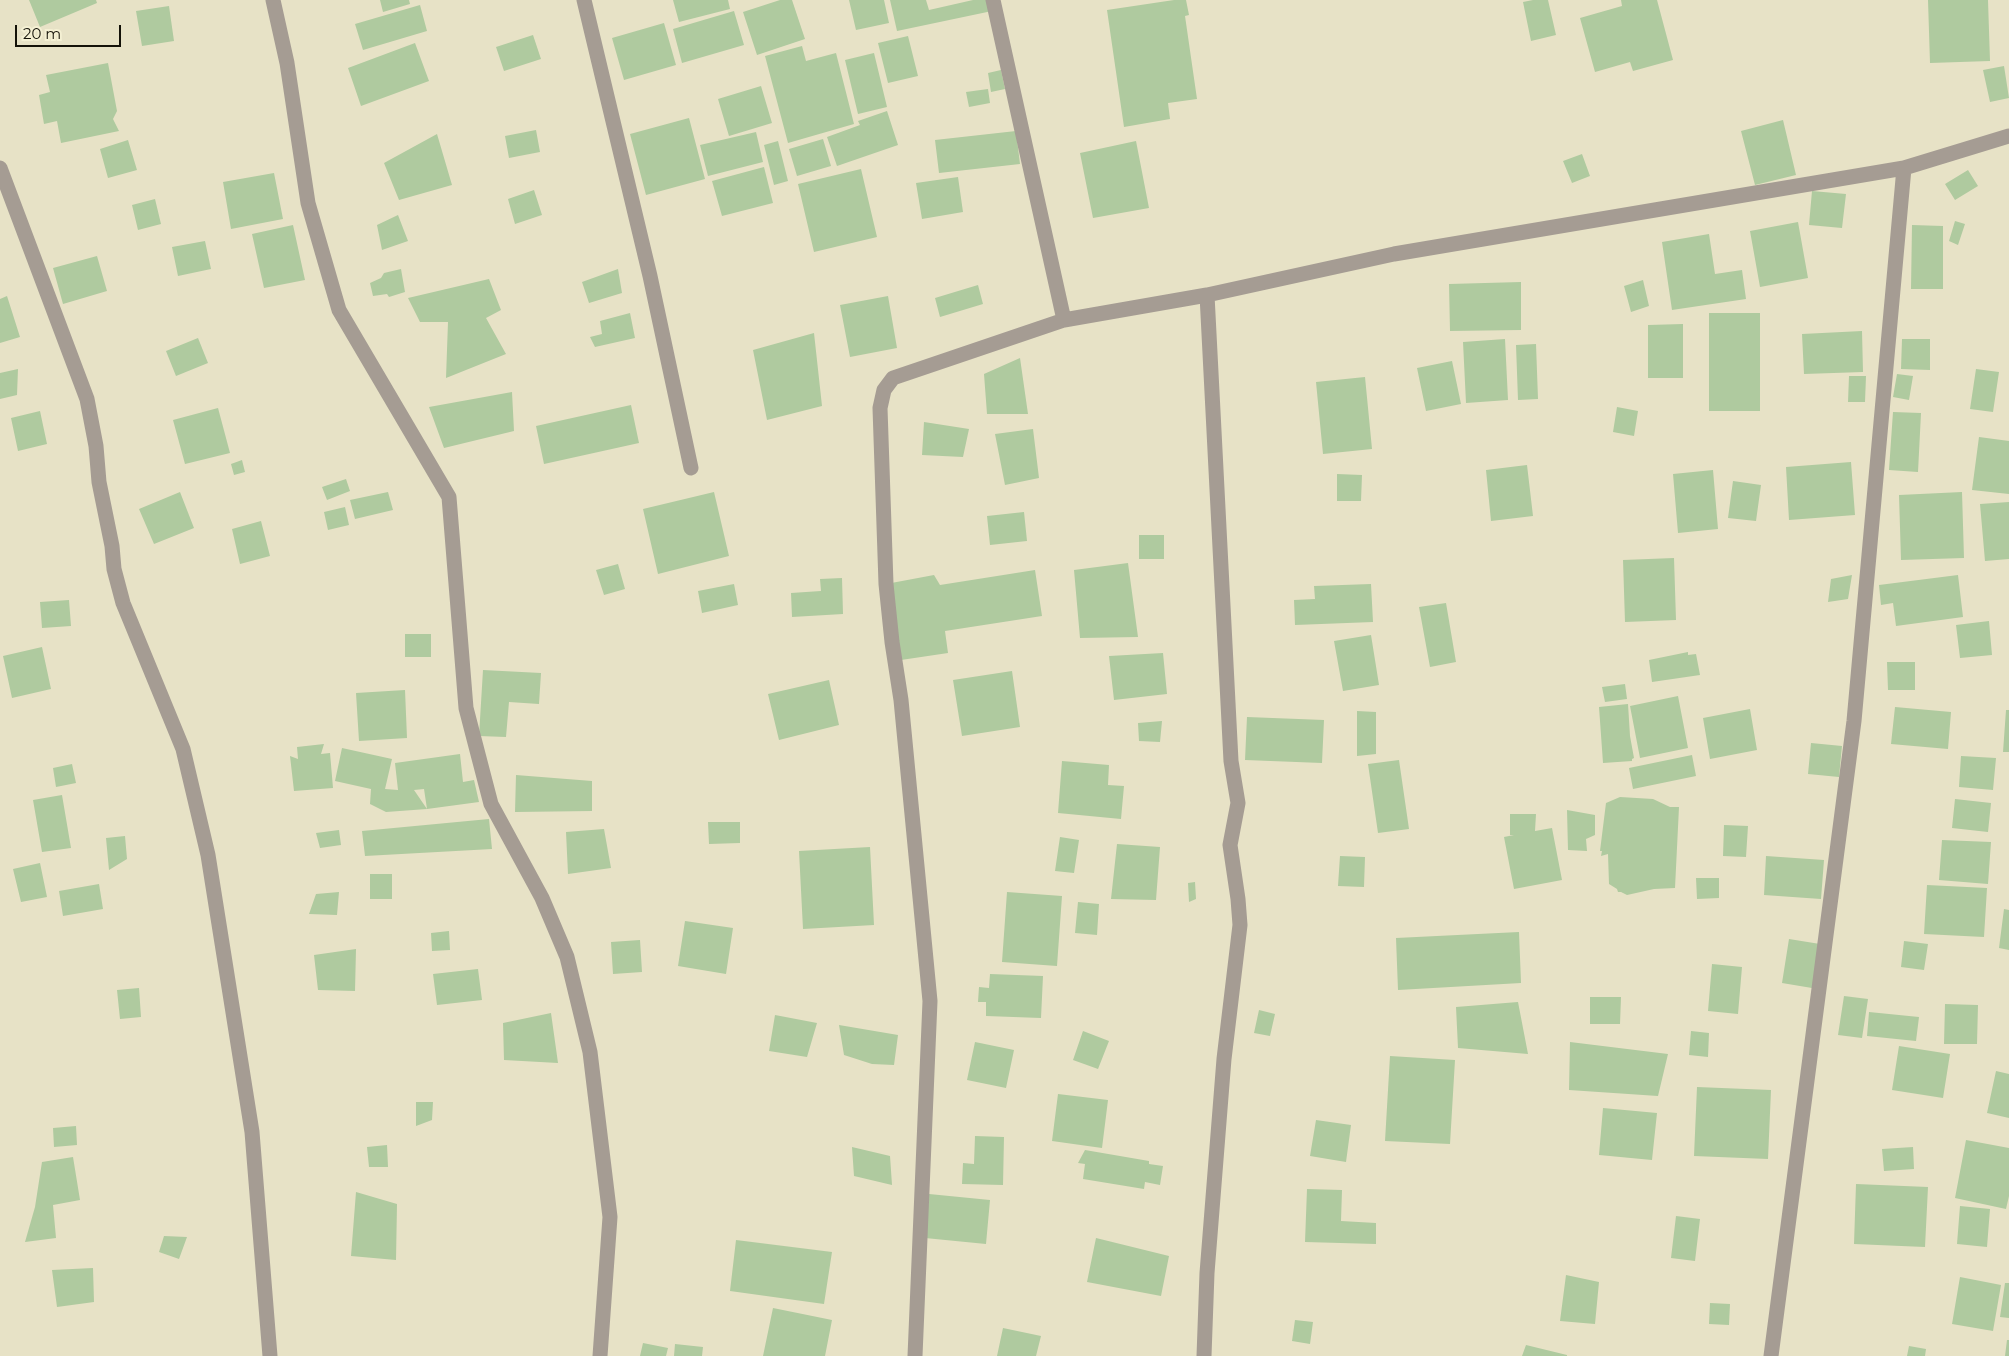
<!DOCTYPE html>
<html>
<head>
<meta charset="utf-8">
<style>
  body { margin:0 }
  #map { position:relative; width:2009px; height:1356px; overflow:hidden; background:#e7e2c6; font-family:Montserrat,sans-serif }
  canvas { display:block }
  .scale { position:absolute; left:15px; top:25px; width:106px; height:22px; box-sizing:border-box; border:2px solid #141208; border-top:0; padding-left:6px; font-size:15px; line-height:18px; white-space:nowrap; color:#141208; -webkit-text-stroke:4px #f4f0d3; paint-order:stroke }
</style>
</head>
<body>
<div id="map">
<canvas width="2009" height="1356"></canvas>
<div class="scale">20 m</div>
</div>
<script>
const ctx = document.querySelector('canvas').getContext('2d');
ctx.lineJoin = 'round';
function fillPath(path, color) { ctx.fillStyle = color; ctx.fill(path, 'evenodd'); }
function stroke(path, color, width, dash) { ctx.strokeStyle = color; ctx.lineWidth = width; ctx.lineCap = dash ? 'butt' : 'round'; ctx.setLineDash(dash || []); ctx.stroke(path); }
fillPath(new Path2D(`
  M29,0H96L97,3L40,27Z
  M380,0H409L410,4L383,12Z
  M673,0H728L730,9L679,22Z
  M780,0H792L805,39L757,55L743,12Z
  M849,0H884L889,23L856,30Z
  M890,0H926L929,10L973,0H990L992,11L897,31Z
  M1174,0H1186L1189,15L1185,16L1197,99L1168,103L1170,119L1124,127L1107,10Z
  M1533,0H1548L1556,35L1531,41L1523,2Z
  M1621,0H1657L1673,60L1633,71L1630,62L1595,72L1580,18L1622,6Z
  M1928,0H1988L1990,61L1930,63Z
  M420,5L427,31L363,50L355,24Z
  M169,6L174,41L142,46L136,11Z
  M734,11L744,45L682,63L673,29Z
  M664,23L676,65L624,80L612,38Z
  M533,35L541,59L504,71L496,47Z
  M908,36L918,76L888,83L878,43Z
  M415,43L429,81L361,106L348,68Z
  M802,46L806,61L836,53L854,124L788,143L765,56Z
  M874,53L887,107L858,114L845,60Z
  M108,63L117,111L113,119L119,131L61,143L57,121L44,124L39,95L50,92L46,75Z
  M2004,66L2009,98L1990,102L1983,70Z
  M1001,70L1005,89L991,92L988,73Z
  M761,86L772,123L729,136L718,99Z
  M988,89L990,103L969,107L966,92Z
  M887,111L898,145L837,166L827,137L860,125L858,121Z
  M689,118L705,179L646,195L630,134Z
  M1783,120L1796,175L1755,185L1741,131Z
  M536,130L540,152L509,158L505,136Z
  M1016,131L1020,164L939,173L935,140Z
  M756,132L763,162L708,176L700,145Z
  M437,134L452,185L399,200L384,163Z
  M823,139L831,166L797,176L789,149Z
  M128,140L137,170L108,178L100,149Z
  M778,141L788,181L774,185L764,145Z
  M1136,141L1149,208L1093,218L1080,153Z
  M1582,154L1590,176L1572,183L1563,161Z
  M764,167L773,203L722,216L712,181Z
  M861,169L877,237L814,252L798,184Z
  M1968,170L1978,186L1955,200L1945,184Z
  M274,173L283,219L231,229L223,182Z
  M958,177L963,212L922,219L916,183Z
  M534,190L542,215L515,224L508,199Z
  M1812,191L1846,194L1842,228L1809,225Z
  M155,199L161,224L138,230L132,205Z
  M398,215L408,241L382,250L377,225Z
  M1955,221L1965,224L1958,245L1949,241Z
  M1798,222L1808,278L1760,287L1750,231Z
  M293,225L305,280L264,288L252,234Z
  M1912,225L1943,226V289H1911Z
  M1709,234L1715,274L1742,270L1746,299L1672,310L1662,242Z
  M205,241L211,269L178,276L172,247Z
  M97,256L107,291L63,304L53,268Z
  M401,269L405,292L389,297L387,294L373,296L370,283L381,278L384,273Z
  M618,269L622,293L589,303L582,282Z
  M489,279L501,310L486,318L506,354L446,378L448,322H420L408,298Z
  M1643,280L1649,306L1631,312L1624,286Z
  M1521,282V330L1450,331L1449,284Z
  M978,285L983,304L940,317L935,298Z
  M7,296L20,337L0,343V299Z
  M888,296L897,348L850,357L840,305Z
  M630,313L635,338L595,347L590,337L602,334L600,321Z
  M1709,313H1760V411H1709Z
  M1683,324V378H1648V325Z
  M1862,331L1863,372L1804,374L1802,334Z
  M814,333L822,406L767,420L753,350Z
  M198,338L208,363L176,376L166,351Z
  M1505,339L1508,400L1466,403L1463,342Z
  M1902,339H1930V370L1901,369Z
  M1536,344L1538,399L1518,400L1516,345Z
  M1020,358L1028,414H987L984,374Z
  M1452,361L1461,404L1426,411L1417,368Z
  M18,369L17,395L0,399V373Z
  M1976,369L1999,372L1993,412L1970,409Z
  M1897,374L1913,376L1909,400L1893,397Z
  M1849,376H1866L1865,402H1848Z
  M1365,377L1372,449L1323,454L1316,382Z
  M512,392L514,431L444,448L429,407Z
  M631,405L639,443L544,464L536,426Z
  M1617,407L1638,411L1634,436L1613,432Z
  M218,408L230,453L185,464L173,420Z
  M40,411L47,444L18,451L11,418Z
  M1893,412L1921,413L1918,472L1889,470Z
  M924,422L969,429L963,457L922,455Z
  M1033,429L1039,478L1005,485L995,434Z
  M1979,437L2009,441V494L1972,490Z
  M242,460L245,472L234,475L231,464Z
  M1851,462L1855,515L1789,520L1786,467Z
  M1527,465L1533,516L1491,521L1486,470Z
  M1713,470L1718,529L1678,533L1673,474Z
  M1337,474L1362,475L1361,501H1337Z
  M346,479L350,491L327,500L322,487Z
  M1733,481L1761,485L1756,521L1728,518Z
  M180,492L194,528L154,544L139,509Z
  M388,492L393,510L355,519L350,500Z
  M714,492L729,556L658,574L643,509Z
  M1962,492L1964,558L1901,560L1899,495Z
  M2009,502V559L1985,561L1980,504Z
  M345,507L349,525L328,530L324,512Z
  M1024,512L1027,541L990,545L987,516Z
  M261,521L270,556L240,564L232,529Z
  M1139,535H1164V559H1139Z
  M1674,558L1676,620L1625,622L1623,560Z
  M1128,563L1138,637L1080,638L1074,570Z
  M618,564L625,589L604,595L596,570Z
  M1035,570L1042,616L945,631L948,653L901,660L886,584L934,575L940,585Z
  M1852,575L1848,599L1828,602L1831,579Z
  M1958,575L1963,617L1896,626L1893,603L1881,605L1879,585Z
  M842,578L843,614L792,617L791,593L821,591L820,579Z
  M734,584L738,605L702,613L698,591Z
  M1371,584L1373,622L1295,625L1294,600L1315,599L1314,586Z
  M69,600L71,626L42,628L40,602Z
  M1446,603L1456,662L1430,667L1419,607Z
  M1989,621L1992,655L1960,658L1956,625Z
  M405,634H431V657H405Z
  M1371,635L1379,685L1343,691L1334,641Z
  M42,647L51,689L12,698L3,656Z
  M1688,652V655L1696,654L1700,675L1652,682L1649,660Z
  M1163,653L1167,694L1114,700L1109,656Z
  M1887,662H1915V690H1888Z
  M483,670L541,673L539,704L509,702L506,737L479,736Z
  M1012,671L1020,727L962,736L953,680Z
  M829,680L839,725L779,740L768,694Z
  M1625,684L1627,699L1605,702L1602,687Z
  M405,690L407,738L359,741L356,693Z
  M1678,696L1688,748L1640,758L1630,706Z
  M1628,704L1630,736L1634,758L1632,759V761L1603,763L1599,707Z
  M1895,707L1951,712L1948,749L1891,744Z
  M1750,709L1757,750L1710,759L1703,718Z
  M2006,710H2009V752H2003Z
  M1357,711L1376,712V754L1357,756Z
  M1247,717L1324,720L1322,763L1245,760Z
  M1162,721L1160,742L1139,741L1138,723Z
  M1811,743L1842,746L1839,777L1808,774Z
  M324,744L321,754L330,753L333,788L294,791L290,756L298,759L297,747Z
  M342,748L392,759L385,789L398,790L395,763L460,754L463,782L474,780L479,802L427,809L424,789L414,790L427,809L386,812L370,804L371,789L335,781Z
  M1692,755L1696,776L1633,789L1629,768Z
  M1961,756L1996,758L1993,790L1959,787Z
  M1399,760L1409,829L1378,833L1368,764Z
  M1062,761L1109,765L1108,785L1124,786L1121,819L1058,813Z
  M72,764L76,783L56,787L53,768Z
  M516,775L592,781V811L515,812Z
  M62,795L71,848L42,852L33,800Z
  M1620,797L1653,799L1670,807H1679L1675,888L1654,889L1627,895L1621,892H1618L1617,889L1609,884L1608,854L1601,856L1602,851H1600L1606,803Z
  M1955,799L1991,803L1988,832L1952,828Z
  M1567,810L1595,815V835L1586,839L1587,851L1568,850Z
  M1510,814H1536L1535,831L1552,828L1562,880L1514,889L1504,837L1514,835H1510Z
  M489,819L492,849L365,856L362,831Z
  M708,822H740V843L709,844Z
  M1724,825L1748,826L1746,857L1723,856Z
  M604,829L611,868L568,874L566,832Z
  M339,830L341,845L320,848L316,833Z
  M125,836L127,859L109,870L106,838Z
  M1060,837L1079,840L1074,873L1055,871Z
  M1942,840L1991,842L1988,884L1939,880Z
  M1117,844L1160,847L1156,900L1111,899Z
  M870,847L874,925L803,929L799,851Z
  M1340,856L1365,857L1364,887L1338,886Z
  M1766,856L1824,860L1821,899L1764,895Z
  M40,863L47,897L21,902L13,869Z
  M370,874H392V899H370Z
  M1696,878H1719V898L1697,899Z
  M1195,882L1196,899L1189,902L1188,883Z
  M99,884L103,909L63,916L59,891Z
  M1927,885L1987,888L1984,937L1924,934Z
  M339,892L337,915L309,914L316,894Z
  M1007,892L1062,896L1057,966L1002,962Z
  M1078,902L1099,904L1097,935L1075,933Z
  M2004,909L2009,910V950L1999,948Z
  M685,921L733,928L726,974L678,966Z
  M449,931L450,950L432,951L431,933Z
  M1519,932L1521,983L1398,990L1396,938Z
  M1789,939L1820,944L1812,988L1782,983Z
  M640,940L642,972L613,974L611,942Z
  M1904,941L1928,944L1924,970L1901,967Z
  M356,949L355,991L318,990L314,955Z
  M1712,964L1742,967L1738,1014L1708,1011Z
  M478,969L482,1000L437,1005L433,974Z
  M990,974L1043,976L1041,1018L986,1016V1002H978L979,987L989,988Z
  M139,988L141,1017L120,1019L117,990Z
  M1844,996L1868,999L1862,1038L1838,1035Z
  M1590,997H1621L1620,1024H1590Z
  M1518,1002L1528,1054L1458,1048L1456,1007Z
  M1945,1004L1978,1005L1977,1044H1944Z
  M1259,1010L1275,1014L1270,1036L1254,1033Z
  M1869,1012L1919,1017L1916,1041L1867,1036Z
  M551,1013L558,1063L504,1060L503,1023Z
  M775,1015L817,1023L807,1057L769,1051Z
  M839,1025L898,1035L894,1065L872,1064L844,1055Z
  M1083,1031L1109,1041L1098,1069L1073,1060Z
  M1691,1031L1709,1033L1708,1057L1689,1055Z
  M975,1042L1014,1050L1006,1088L967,1080Z
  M1570,1042L1668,1054L1658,1096L1569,1090Z
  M1899,1046L1950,1054L1943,1098L1892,1090Z
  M1390,1056L1455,1060L1450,1144L1385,1141Z
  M1996,1071L2009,1074V1118L1987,1113Z
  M1697,1087L1771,1090L1768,1159L1694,1156Z
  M1058,1094L1108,1100L1102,1148L1052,1141Z
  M416,1102H433L432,1120L416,1126Z
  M1603,1108L1657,1113L1652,1160L1599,1155Z
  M1316,1120L1351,1125L1346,1162L1310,1156Z
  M76,1126L77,1145L54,1147L53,1128Z
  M975,1136L1004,1137L1003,1185L962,1184L963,1163L974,1164Z
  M1966,1140L2009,1148V1196L2006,1209L1955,1198Z
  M387,1145L388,1167H369L367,1147Z
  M852,1147L890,1156L892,1185L854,1176Z
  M1913,1147L1914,1169L1884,1171L1882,1149Z
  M1085,1150L1149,1161V1164L1163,1166L1160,1185L1145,1182L1144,1189L1083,1179L1085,1164L1078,1163Z
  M73,1157L80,1200L53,1205L56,1238L25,1242L35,1207L42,1162Z
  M1856,1184L1928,1187L1925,1247L1854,1244Z
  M1307,1189L1342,1190L1341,1221L1376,1223V1244L1305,1242Z
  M356,1192L397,1204L396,1260L351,1256Z
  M929,1194L990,1200L986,1244L925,1238Z
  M1960,1206L1990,1209L1987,1247L1957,1244Z
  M1676,1216L1700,1219L1695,1261L1671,1258Z
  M164,1236L187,1237L179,1259L159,1252Z
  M1096,1238L1169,1256L1161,1296L1087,1282Z
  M736,1240L832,1252L824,1304L730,1291Z
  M93,1268L94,1302L57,1307L52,1270Z
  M1566,1275L1599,1282L1595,1324L1560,1321Z
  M1960,1277L2001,1285L1993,1331L1952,1324Z
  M2005,1283H2009V1318L2000,1317Z
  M1710,1303L1730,1304L1729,1325L1709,1324Z
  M773,1308L832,1320L825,1356H763Z
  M1295,1320L1313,1322L1310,1344L1292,1341Z
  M1003,1328L1041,1336L1036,1356H997Z
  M2007,1340H2009V1356H2005Z
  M643,1343L668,1348L666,1356H640Z
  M675,1344L703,1347L702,1356H674Z
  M1526,1345L1567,1355V1356H1522Z
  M1909,1346L1926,1349L1925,1356H1907Z`), '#afca9f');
stroke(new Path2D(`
  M273,0L287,63L308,203L339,310L449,497L466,708L479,758L491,804L542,898L567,957L590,1052L610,1217L600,1356
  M584,0L650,276L691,468
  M993,0L1064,320
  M0,168L87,399L96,446L99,482L112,546L114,569L123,603L183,749L208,855L252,1132L270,1356
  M915,1356L930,1001L901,700L892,642L886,584L880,408L884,390L893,378L1064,320L1207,295L1394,254L1904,168L2009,136
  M1204,1356L1207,1273L1224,1059L1240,925L1238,899L1230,845L1238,803L1231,761L1207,295
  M1771,1356L1854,721L1904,168`), '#a59c93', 15);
</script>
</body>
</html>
